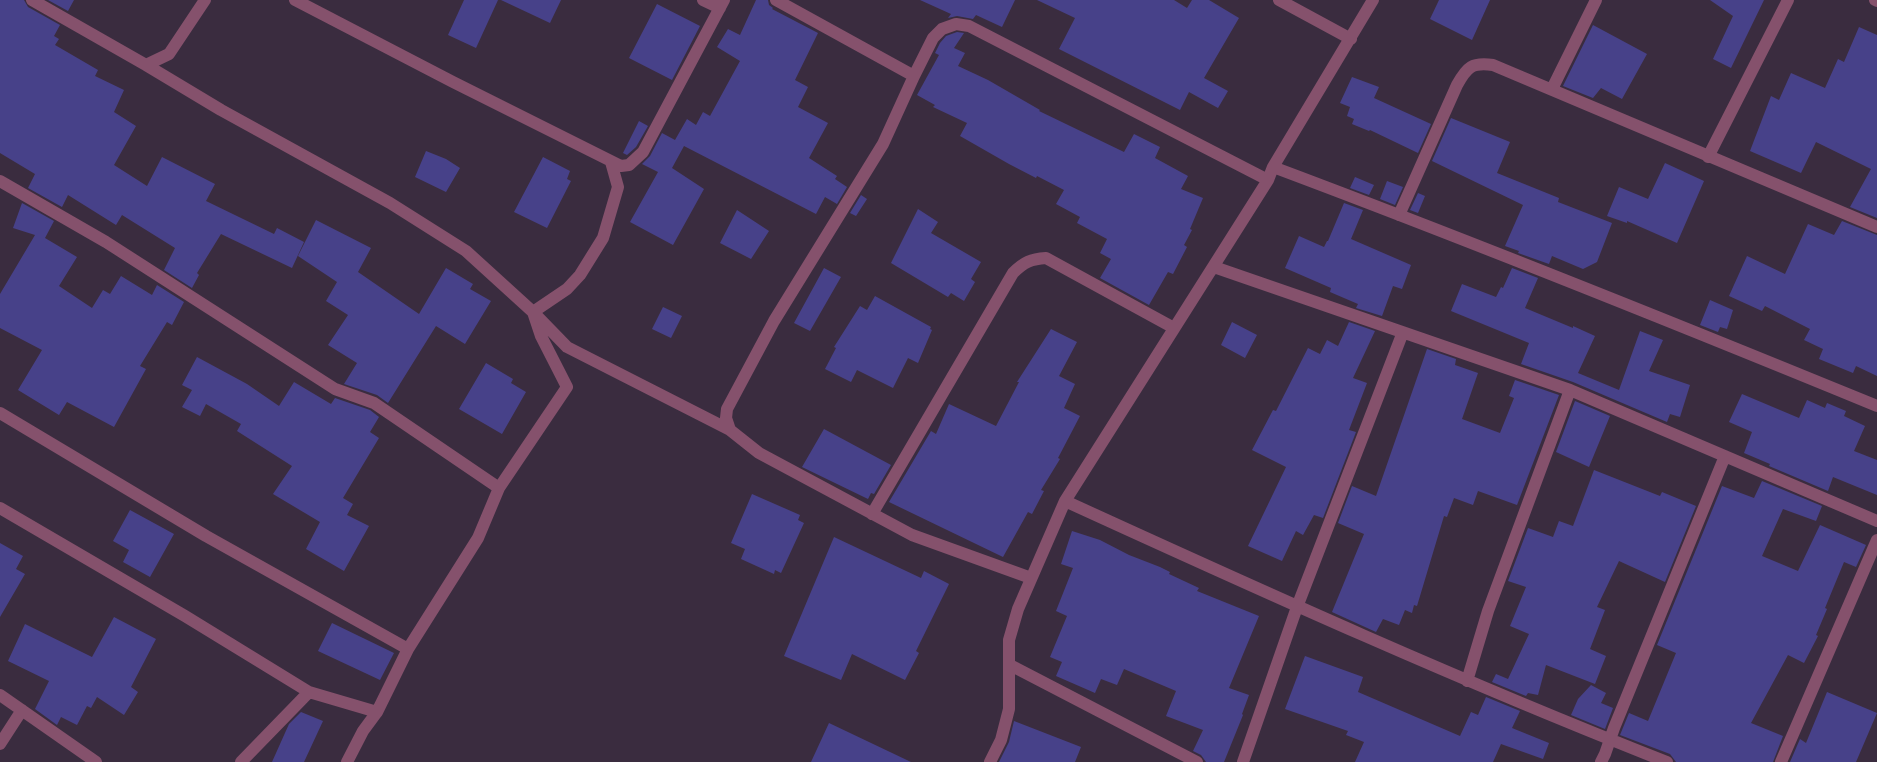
<!DOCTYPE html>
<html>
<head>
<meta charset="utf-8">
<style>
  body { margin:0 }
  canvas { display:block; background:#3a2c3f }
</style>
</head>
<body>
<canvas width="1877" height="762"></canvas>
<script>
const ctx = document.querySelector('canvas').getContext('2d');
ctx.lineJoin = 'round';
function fillPath(path, color) { ctx.fillStyle = color; ctx.fill(path, 'evenodd'); }
function stroke(path, color, width, dash) { ctx.strokeStyle = color; ctx.lineWidth = width; ctx.lineCap = dash ? 'butt' : 'round'; ctx.setLineDash(dash || []); ctx.stroke(path); }
fillPath(new Path2D(`
  M0,0H24L28,7L60,25L54,36L59,39L55,45L98,70L95,76L124,90L114,112L136,126L114,165L147,186L162,157L215,184L206,201L274,234L277,228L304,242L292,268L221,234L197,273L199,275L192,288L164,270L175,248L122,215L116,225L68,195L62,207L28,188L35,174L0,153Z
  M48,0H74L68,11Z
  M464,0H498L476,48L448,35Z
  M501,0H561L550,23Z
  M756,0H768L769,5L773,8L772,9L818,33L795,80L808,87L798,107L828,123L809,158L837,176L835,179L847,187L837,204L825,197L816,214L684,146L672,168L704,189L673,245L630,222L658,172L642,164L650,156L662,133L675,140L687,119L696,125L703,112L710,116L740,61L717,47L728,29L740,35Z
  M920,0H1015L1002,27L976,15L973,19L957,16L948,18L951,14Z
  M1037,0H1174L1187,8L1192,0H1209L1239,18L1204,78L1228,91L1218,108L1189,92L1180,110L1059,49L1075,18Z
  M1439,0H1490L1472,40L1430,19Z
  M1710,0H1764L1731,68L1713,59L1733,16Z
  M657,4L700,26L672,80L629,58Z
  M1593,25L1647,54L1622,99L1601,88L1593,98L1563,86Z
  M1859,27L1877,35V218L1850,207L1871,169L1816,142L1801,173L1750,151L1771,96L1779,100L1791,73L1825,88L1838,59L1844,62Z
  M957,32L964,33L954,48L965,53L958,66L988,80L1040,110L1039,111L1124,152L1134,134L1160,147L1155,158L1188,176L1181,189L1203,198L1190,229L1192,230L1184,245L1187,247L1173,274L1168,272L1149,305L1100,278L1111,259L1100,253L1107,239L1077,223L1080,217L1056,204L1064,190L1037,176L1036,178L1009,164L960,136L967,123L933,107L935,105L917,95L939,55L935,53L940,43L946,36Z
  M1352,77L1379,87L1374,98L1431,124L1418,153L1370,130L1369,131L1352,124L1354,119L1347,116L1350,107L1340,103Z
  M1451,118L1510,142L1497,173L1559,198L1558,202L1612,223L1597,262L1583,269L1552,256L1549,264L1518,253L1519,251L1505,246L1523,205L1432,161Z
  M639,121L648,126L636,147L627,155L623,153Z
  M426,151L446,159L460,168L446,192L415,177Z
  M543,157L570,171L567,179L571,181L547,228L514,212Z
  M1665,163L1704,181L1677,243L1627,221V223L1607,216L1619,187L1648,199Z
  M1355,177L1374,185L1369,195L1350,188Z
  M1387,181L1403,187L1395,205L1380,199Z
  M1418,193L1425,196L1418,213L1410,210Z
  M861,195L867,199L856,216L850,213Z
  M22,203L54,221L45,238L77,257L59,286L92,308L103,290L110,294L121,276L152,295L157,285L184,302L172,325L167,322L140,366L146,369L114,427L67,402L59,415L18,390L42,350L0,328V294L35,235L13,228Z
  M1344,203L1363,210L1351,239L1411,265L1402,289L1393,286L1382,316L1356,308L1358,304L1330,292L1331,288L1285,268L1299,236L1324,247L1327,241H1328Z
  M918,209L938,222L931,233L981,262L971,279L975,282L964,301L951,293L948,297L891,263Z
  M737,210L769,231L751,259L720,243Z
  M316,220L371,248L358,272L419,314L446,268L473,284L470,289L491,301L465,344L436,326L388,403L377,395L344,384L357,363L328,345L348,315L326,301L337,282L298,256Z
  M1842,221L1877,235V376L1856,366L1853,373L1819,359L1823,349L1804,340L1810,329L1765,306L1762,311L1729,296L1747,256L1785,274L1808,224L1834,235Z
  M824,268L841,277L810,331L794,323Z
  M1512,268L1538,278L1525,308L1573,328V326L1595,336L1578,373L1619,390L1640,331L1663,340L1649,371L1690,385L1680,417L1670,414L1667,422L1573,382L1521,364L1529,343L1451,311L1462,284L1496,297L1501,287L1503,288Z
  M875,296L931,327L930,329L932,330L918,363L908,358L893,388L857,370L851,382L825,369L836,348L834,347L860,306L867,310Z
  M1710,300L1733,310L1727,329L1720,327L1718,332L1700,325Z
  M663,307L682,316L671,338L652,329Z
  M1232,322L1257,335L1245,358L1221,345Z
  M1349,322L1375,331L1353,378L1367,383L1349,430L1356,432L1323,518L1314,515L1303,535L1296,531L1282,561L1248,546L1286,467L1252,450L1273,410L1276,411L1308,348L1320,354L1327,340L1338,346Z
  M1051,329L1077,342L1059,376L1075,384L1064,408L1080,416L1058,458L1060,459L1041,490L1044,491L1032,514L1028,512L1003,557L889,502L931,431L936,434L949,404L996,426L1019,382H1017Z
  M1427,349L1456,359L1455,365L1478,373L1462,419L1500,433L1514,398L1509,396L1515,380L1559,395L1517,505L1478,491L1473,505L1454,498L1447,517L1444,516L1417,606L1414,605L1412,613L1405,610L1399,625L1383,619L1376,632L1332,612L1364,534L1338,523L1352,486L1376,496Z
  M197,357L247,384L279,406L294,382L331,404L335,398L370,410L379,417L370,432L379,438L343,498L353,504L347,515L369,526L344,571L306,549L320,522L273,494L292,466L237,431L241,424L206,404L200,416L182,407L192,390L182,385Z
  M486,363L513,379L511,383L526,392L502,434L459,409Z
  M1742,394L1799,418L1807,400L1825,408L1827,403L1846,411L1844,416L1865,426L1854,451L1877,460V495L1833,477L1828,491L1769,466L1770,464L1744,453L1752,432L1729,422Z
  M1575,401L1610,416L1589,467L1556,452Z
  M824,429L891,465L874,494L871,493L868,499L802,467Z
  M1594,470L1660,496L1662,492L1696,506L1665,582L1619,561L1597,607L1605,610L1590,649L1606,656L1595,684L1546,665L1538,695L1528,693L1526,696L1492,682L1496,674L1508,679L1529,634L1510,626L1526,587L1508,581L1528,528L1553,537L1559,521L1573,526Z
  M1762,481L1822,506L1816,521L1783,509L1762,556L1798,571L1820,525L1866,545L1856,567L1844,562L1825,608L1827,609L1816,635L1818,636L1804,663L1788,655L1751,723L1783,736L1773,762H1676L1670,754L1620,735L1629,713L1648,721L1676,653L1657,645L1722,486L1754,498Z
  M752,494L800,515L798,520L804,523L781,573L775,570L774,574L741,559L745,549L731,543Z
  M130,510L174,534L150,577L123,562L129,550L113,541Z
  M1072,531L1100,540L1129,555L1160,567L1170,572L1169,574L1199,588L1197,591L1259,616L1229,688L1249,695L1242,714L1243,715L1224,762H1206L1201,755L1193,751L1203,730L1166,716L1176,691L1124,669L1117,685L1101,679L1095,693L1056,676L1062,662L1050,657L1067,616L1056,611L1073,568L1061,564Z
  M834,537L921,578L924,571L949,584L916,651L919,653L905,680L852,654L841,680L784,656Z
  M0,543L23,556L16,569L25,574L0,617Z
  M114,617L156,639L131,687L138,692L124,715L97,697L91,708L87,706L77,725L61,717L57,725L35,709L49,681L8,661L25,624L92,657Z
  M332,623L394,653L380,680L318,651Z
  M1305,656L1363,677L1358,692L1460,736L1471,712L1478,715L1486,697L1520,711L1512,728L1549,743L1543,759L1501,744L1493,762H1355L1364,742L1346,735L1348,731L1285,709Z
  M1591,685L1606,693L1601,703L1613,708L1605,729L1571,715L1578,699Z
  M1827,692L1877,713L1856,762H1790L1800,739L1806,743Z
  M301,712L323,721L304,762H272L289,724Z
  M1014,721L1081,747L1075,762H999L1009,742Z
  M829,723L911,762H811Z`), '#474189');
stroke(new Path2D(`
  M32,0L146,65L169,54L205,0
  M295,0L453,82L621,166L629,165L643,152L724,0
  M703,0L720,8
  M776,0L914,76
  M1279,0L1351,39
  M1875,0L1877,1
  M146,65L221,110L390,203L466,251L533,312L567,347L730,430
  M1552,89L1596,0
  M1708,157L1788,0
  M1273,167C1476,243 1677,324 1877,406
  M0,181L106,242L335,389L374,403L499,488
  M1399,215L1457,85C1467,67 1472,62 1493,65L1877,227
  M1214,267L1570,390L1877,521
  M0,413L206,536L408,649
  M1065,501C1264,592 1463,682 1667,762
  M0,508L185,616L309,692L377,712L408,649L478,538L499,488L567,387L541,336L533,312L567,289L580,275L603,238L618,187L611,162
  M872,514L1013,273C1024,262 1031,259 1046,258L1174,328
  M1031,578L912,535L759,453L730,430L726,418L727,409L774,321L883,144L914,76L933,38L942,29L956,24L969,26L1268,180
  M1010,665L1197,762
  M1467,681L1488,611L1570,390
  M0,695L96,762
  M0,744L22,710
  M241,762L309,692
  M347,762L363,731L377,712
  M990,762L1001,740L1009,709V640L1018,609L1065,501L1268,180L1273,167L1373,0
  M1243,762L1297,607L1403,332
  M1601,762L1605,754L1614,728L1725,456
  M1781,762L1877,540`), '#85516c', 12);
</script>
</body>
</html>
